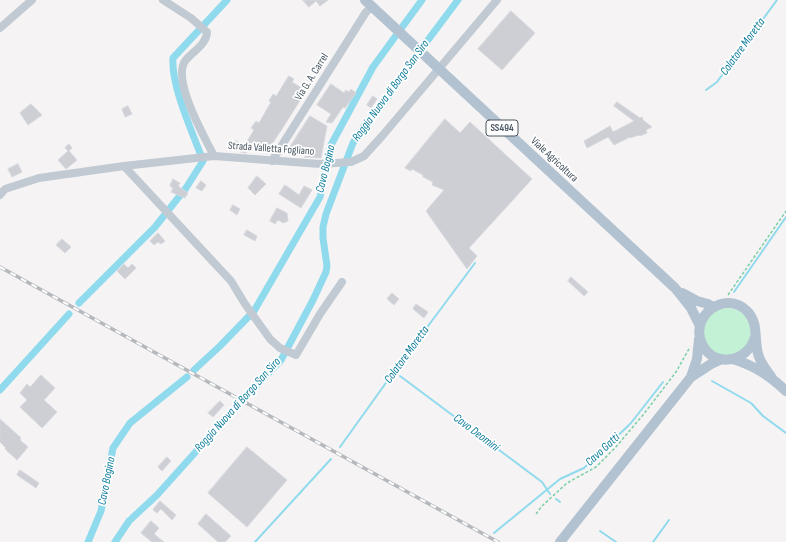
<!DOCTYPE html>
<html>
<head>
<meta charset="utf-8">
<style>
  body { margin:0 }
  canvas { display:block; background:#f5f3f3 }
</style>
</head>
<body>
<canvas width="786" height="542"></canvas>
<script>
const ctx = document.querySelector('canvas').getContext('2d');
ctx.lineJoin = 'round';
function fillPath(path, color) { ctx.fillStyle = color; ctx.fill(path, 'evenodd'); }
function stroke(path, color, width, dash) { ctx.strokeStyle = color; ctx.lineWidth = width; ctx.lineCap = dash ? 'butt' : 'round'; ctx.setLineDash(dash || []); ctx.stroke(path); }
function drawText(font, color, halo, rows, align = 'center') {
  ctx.font = font + ' "Sofia Sans Condensed",sans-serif'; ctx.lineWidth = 3.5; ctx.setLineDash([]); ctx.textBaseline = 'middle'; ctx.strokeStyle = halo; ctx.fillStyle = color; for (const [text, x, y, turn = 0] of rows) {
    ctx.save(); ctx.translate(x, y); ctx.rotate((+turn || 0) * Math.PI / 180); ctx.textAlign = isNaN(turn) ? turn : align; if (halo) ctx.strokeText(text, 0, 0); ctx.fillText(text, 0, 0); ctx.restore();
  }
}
fillPath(new Path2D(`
  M703 332a24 24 0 1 1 48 0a24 24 0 1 1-48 0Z`), '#c3f1d5');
stroke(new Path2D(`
  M706,90L717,82L777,0
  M734,292L786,217
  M400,376L542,482L550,494
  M712,381L751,403L763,416L786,433
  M340,447L393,373L475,263
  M556,499L560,502
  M600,531L616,542
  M494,533L560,479L584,468L631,423L663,382
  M255,542L331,459
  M653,542L669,520`), '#90daee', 2);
stroke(new Path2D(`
  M79,303L155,227L186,188L203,161C193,133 171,87 173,58L227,0
  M194,370L220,346L254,311L320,197L331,145L373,67L422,0
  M0,390L69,314
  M88,542L101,511L113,448L130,423L187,377
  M115,542L129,521L157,495L236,407L281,360L313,300L326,272L327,266L323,238V227L326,214L353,143L364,126L386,100L410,64L458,0`), '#90daee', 7);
const building = new Path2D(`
  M303,0H328L320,6L316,1L309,7Z
  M511,11L535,33L502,70L478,49Z
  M289,76L294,79L292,82L306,91L282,129L268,150L254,141L246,153L240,152L241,151L231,145L235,140L244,146L254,130L251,128L256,121L259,123L271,102L269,101L273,94L276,96Z
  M331,84L344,93L346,90L349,92L351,89L356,93L345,108L343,107L332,123L326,122L331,114L317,105Z
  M373,96L377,99L371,108L367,105Z
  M617,102L640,118L642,117L643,120L652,127L646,130L647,133L640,136L639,135L630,138V137L614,145L608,137L587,148L584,141L610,126L613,132L634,121L614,106Z
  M31,104L42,115L28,125L20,113Z
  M128,106L132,114L125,117L122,109Z
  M310,116L327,126L321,158L304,157L305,156L290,147Z
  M445,119L460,133L470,122L532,179L469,248L477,256L467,269L426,211L444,190L432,185L433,182L423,177V175L412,169L411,171L405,168Z
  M69,144L72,148L69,151L77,160L66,169L58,160L68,151L65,148Z
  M18,164L22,172L12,177L8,169Z
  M257,176L266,184L255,195L248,188Z
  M173,179L180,183L178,186L188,193L185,198L171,192L173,188L170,186Z
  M201,181L206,185L202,191L196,188Z
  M285,185L299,195L304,186L312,190L301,208L279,194Z
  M233,205L240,209L237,215L230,210Z
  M277,208L287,213L288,221L283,223L278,220L275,224L270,221Z
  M247,230L257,236L255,241L244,235Z
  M158,233L165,241L161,244L158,242L154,245L150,241Z
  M62,239L71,247L65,253L56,245Z
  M124,264L128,268L132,264L136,268L125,279L117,271Z
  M571,277L588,292L584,296L568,281Z
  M392,293L399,299L394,305L387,299Z
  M416,304L428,312L424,318L413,309Z
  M41,375L55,388L44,400L57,412L42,428L20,407L27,400L20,393L27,384L30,387Z
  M220,401L224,405L213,417L208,413Z
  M0,419L21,438L20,440L28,447L17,460L5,449L6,448L0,442Z
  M247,447L287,480L247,527L208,493Z
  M167,457L171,461L162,471L158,467Z
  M20,470L39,483L36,488L17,475Z
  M160,501L176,515L172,520L161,509L157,513L153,510Z
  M206,514L231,536L225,542H218L198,524Z
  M151,521L159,528L154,534L164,542H152L141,533Z`);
fillPath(building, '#cdcfd5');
stroke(building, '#d7d9de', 1);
stroke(new Path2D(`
  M728,295L786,211
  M536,514L542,506L567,483L596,467L615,448L643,415L676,372L690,347`), '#7ad0a6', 1.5, [3, 2]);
stroke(new Path2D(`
  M163,0L191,18L207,32C207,44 192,52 185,61C172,81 204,136 214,156
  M0,28L32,0
  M272,161L366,12L372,7
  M124,166L231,281L245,304L270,339L280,348L296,355L320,314L342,282
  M0,195L5,189L39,178L124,166L214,156L320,164L351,162L364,156L383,135L497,0`), '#c1cad2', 8);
stroke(new Path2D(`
  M365,0L675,288L691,308L700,326
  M682,293L697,301L708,304L713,307
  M755,337C748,362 714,369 702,344C689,316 725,289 747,311C760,324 753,342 759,357C762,365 768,372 772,378
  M733,359C755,366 769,375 786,391
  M691,377L697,359L699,339
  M560,542L691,377L711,364L722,359`), '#b3c2d1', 10);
const rail = new Path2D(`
  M0,267L498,542`);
stroke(rail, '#b5b8bd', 3.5);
stroke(rail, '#fff', 2, [6]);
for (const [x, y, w] of [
  [502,128,32]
]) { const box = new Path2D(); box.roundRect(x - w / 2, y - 8, w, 16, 3); ctx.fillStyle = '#fff'; ctx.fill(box); stroke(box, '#4a5661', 1); }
drawText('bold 10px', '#4a5661', null, [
  ["SS494",502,128]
]);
drawText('11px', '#4a5661', '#fff', [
  ["Via G. A. Carrel",312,77,-58],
  ["Strada Valletta Fogliano",271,149,4],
  ["Viale Agricoltura",554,160,43]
]);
drawText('italic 12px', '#0c7c9b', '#fff', [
  ["Colatore Moretta",743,47,-54],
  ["Roggia Nuova di Borgo San Siro",391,91,-54],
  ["Cavo Bogino",326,169,-76],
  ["Colatore Moretta",407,355,-54],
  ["Roggia Nuova di Borgo San Siro",238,405,-48],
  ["Cavo Deomini",476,433,37],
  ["Cavo Gatti",603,450,-43],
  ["Cavo Bogino",107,481,-79]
]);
</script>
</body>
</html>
